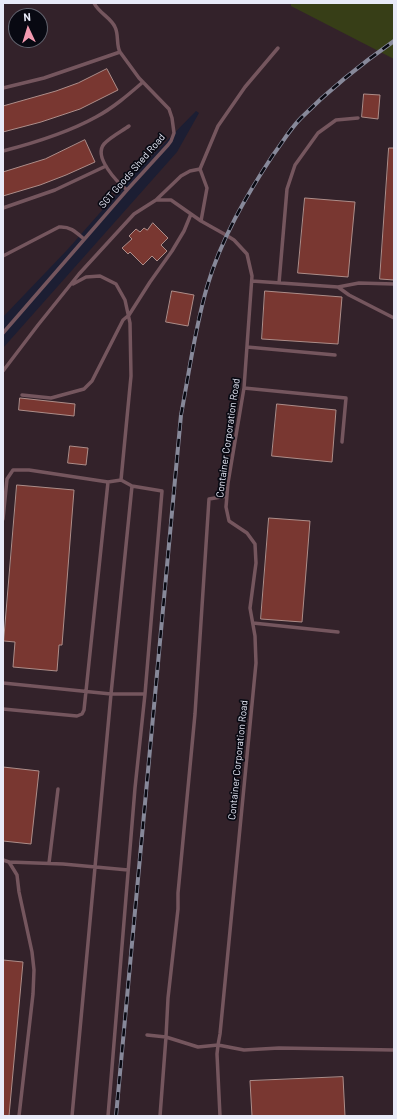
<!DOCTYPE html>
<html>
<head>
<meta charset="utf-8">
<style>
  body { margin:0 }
  #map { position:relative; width:397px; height:1119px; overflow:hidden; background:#1c1e33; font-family:Barlow,sans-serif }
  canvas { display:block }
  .frame { position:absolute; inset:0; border:4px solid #e8eaf8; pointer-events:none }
  .north { position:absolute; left:8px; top:8px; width:40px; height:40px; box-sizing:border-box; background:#080912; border:1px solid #62636e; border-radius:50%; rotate:356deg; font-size:11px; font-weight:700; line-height:16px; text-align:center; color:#e8eaf8 }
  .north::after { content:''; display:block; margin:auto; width:14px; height:18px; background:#f29ab0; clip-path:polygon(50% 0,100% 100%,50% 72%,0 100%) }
</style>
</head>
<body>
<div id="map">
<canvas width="397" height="1119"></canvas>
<div class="frame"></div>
<div class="north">N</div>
</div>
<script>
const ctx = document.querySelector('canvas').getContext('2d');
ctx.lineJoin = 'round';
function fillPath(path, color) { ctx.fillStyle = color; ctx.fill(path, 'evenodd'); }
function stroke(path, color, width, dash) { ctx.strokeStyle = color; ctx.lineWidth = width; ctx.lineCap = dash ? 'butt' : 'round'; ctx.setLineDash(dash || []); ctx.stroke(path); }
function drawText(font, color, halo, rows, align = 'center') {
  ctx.font = font + ' Barlow,sans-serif'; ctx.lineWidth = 3.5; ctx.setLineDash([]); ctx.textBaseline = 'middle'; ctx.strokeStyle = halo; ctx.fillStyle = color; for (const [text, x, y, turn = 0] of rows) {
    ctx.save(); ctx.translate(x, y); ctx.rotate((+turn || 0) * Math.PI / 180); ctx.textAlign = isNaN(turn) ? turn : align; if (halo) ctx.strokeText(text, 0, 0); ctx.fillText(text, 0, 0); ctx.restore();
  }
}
fillPath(new Path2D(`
  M3,3H394V1116H3V348L177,152L199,113L196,111L135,173L68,249L3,317ZM16,16H40V40H16Z`), '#33222a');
fillPath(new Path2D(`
  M291,3H394V59L291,6Z`), '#373e17');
const building = new Path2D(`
  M107,69L118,90L80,109L41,122L3,132V106L56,91L78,83Z
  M364,94L380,95L378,119L362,117Z
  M85,140L95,162L66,175L40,185L3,196V172L45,159Z
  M389,148H394V280L380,279Z
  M305,198L355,202L348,277L298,273Z
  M153,223L168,238L161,245L167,251L157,261L152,256L143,265L130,252L128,254L122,248L132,239L129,236L136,229L140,232L144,228L147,230Z
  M172,291L194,295L188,326L166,322Z
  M265,291L342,297L338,344L262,339Z
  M20,398L75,404L74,416L19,410Z
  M277,404L336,410L332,462L272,456Z
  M70,446L88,448L86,465L68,463Z
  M17,485L74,490L62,645H59L57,671L13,667L15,642L4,641Z
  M269,518L310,521L302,622L261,619Z
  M3,767L39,771L31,844L3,841Z
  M3,960L23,962L9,1116H3Z
  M343,1077L345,1116H252L250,1081Z`);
fillPath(building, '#793731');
stroke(building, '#ad8d89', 1);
stroke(new Path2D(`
  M94,3C99,13 111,18 115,27C119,35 116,45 120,52
  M3,88L44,78L120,52L139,78L169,109L172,118L174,133L171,141L168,145L127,190L3,333
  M3,151C34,143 67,133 96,117C113,108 128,95 143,82
  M200,169L218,126L245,87L278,48
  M127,190C117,182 93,157 104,144C110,137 122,131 129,126
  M156,200L181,176L190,171L200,169L207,188L201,221
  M3,208L55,190L106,166
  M3,256L59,227C70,226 76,232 84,239
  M252,281L338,287L349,295L394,318
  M279,283L287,189L295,165L318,133L336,120L358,118
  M338,287L359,283L394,284
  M247,347L335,355
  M3,371L38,325L79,274L134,214L156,200H171L201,221L226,235L234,240L247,254L252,276L244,388L228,483L226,507L229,521L247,533L255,544L256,563L250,608L255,636L256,663L220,1034L218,1045L198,1047L166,1037L147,1035
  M244,388L346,398L342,442
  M22,395L51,398L84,389L92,381L123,320L129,315L150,282L172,251L184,231L191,214
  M121,480L132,486L111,694H145L162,491L132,486
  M3,519L7,479L13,470H29L108,482L121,480L131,376L130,323L125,300L116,284L100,276L86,277L73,284
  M253,623L338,632
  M3,683L111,694L72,1116
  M3,709L77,716L82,714L84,710L108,482
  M3,860L9,862L17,875L19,892L32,952L34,970L33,994L19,1116
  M9,862L63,864L128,870
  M49,863L58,789
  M108,1116L135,788L145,694
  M160,1116L166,1037L168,998L178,909V893L195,714L209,499L227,496
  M220,1116L217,1054L218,1045L244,1050L279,1048L394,1050`), '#75565e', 3.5);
const rail = new Path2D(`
  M116,1116L181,415C189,373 195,328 207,287C221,239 246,196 273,155C282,143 290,129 301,118C329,90 361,64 394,41`);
stroke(rail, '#87899a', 4);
stroke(rail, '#080912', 2.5, [8]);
drawText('10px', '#e8eaf8', '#080912', [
  ["SGT Goods Shed Road",132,171,-49],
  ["Container Corporation Road",228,438,-82],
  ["Container Corporation Road",238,760,-84]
]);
</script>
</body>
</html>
